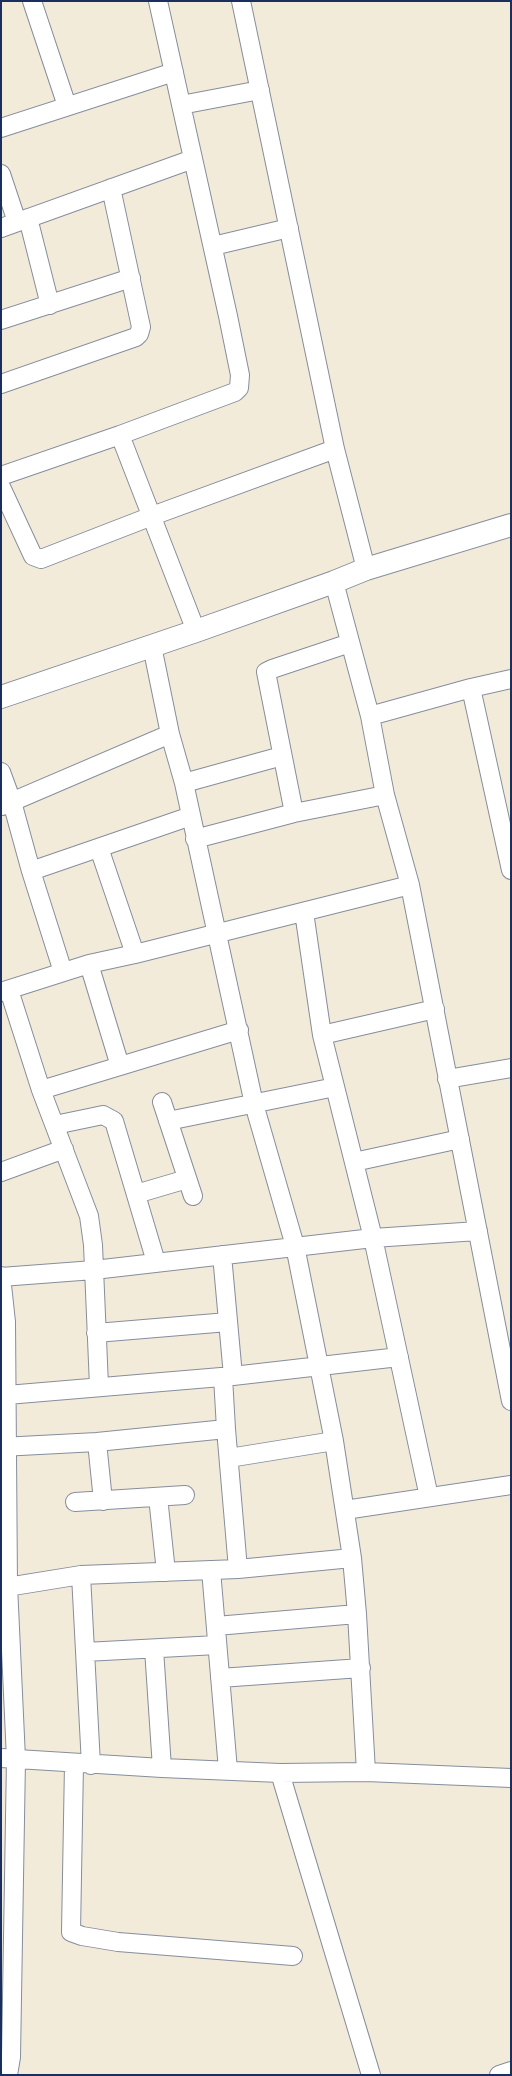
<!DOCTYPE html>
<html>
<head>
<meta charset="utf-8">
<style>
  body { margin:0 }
  #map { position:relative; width:512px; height:2076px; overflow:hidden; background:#f2ebda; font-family:"IM FELL French Canon",serif }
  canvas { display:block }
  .frame { position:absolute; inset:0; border:2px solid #1b2f5e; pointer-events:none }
</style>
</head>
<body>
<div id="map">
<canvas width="512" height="2076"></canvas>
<div class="frame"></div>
</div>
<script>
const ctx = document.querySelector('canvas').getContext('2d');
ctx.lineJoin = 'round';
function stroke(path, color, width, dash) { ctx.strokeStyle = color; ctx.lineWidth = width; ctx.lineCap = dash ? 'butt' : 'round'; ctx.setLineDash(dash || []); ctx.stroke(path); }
const minor = new Path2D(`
  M32,1L67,106
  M241,1L335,449L366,569
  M181,105L260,90
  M1,128L174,72
  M1,174L17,222
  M28,218L50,305
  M1,228L193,159
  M213,246L289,228
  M1,320L131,278
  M1,384L136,337L139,334L141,327L111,188
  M120,435L196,631
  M1,476L120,435L235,392L239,388L240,375L228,316L158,1
  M1,487L33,556L41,559L152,516L335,449
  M334,582L370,716L385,795L410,885L511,1401
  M152,646L170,734L184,783L254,1104L295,1246L334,1441L352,1558L357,1614L366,1772
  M471,688L511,679
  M370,716L471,688L511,870
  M1,772L12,802L31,871L63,972
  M184,783L282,756
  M2,806L170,734
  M294,813L266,672L272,669L350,643
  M195,839L294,813L385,795
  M99,848L135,954
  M31,871L191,816
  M304,912L322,1035L373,1238L429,1497
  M89,964L120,1066
  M9,990L41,1090L89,1216L93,1245L99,1386
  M1,992L89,964L135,954L410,885
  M322,1035L435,1009
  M447,1079L511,1068
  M41,1090L239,1030
  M162,1102L193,1196
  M168,1121L335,1087
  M55,1125L103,1115L114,1121L156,1262
  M354,1162L460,1139
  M1,1172L64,1149
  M136,1194L187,1179
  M222,1255L233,1376
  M1,1276L6,1322L8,1585L16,1759L11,2057L8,2075
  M1,1277L94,1270L373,1238L478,1231
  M96,1333L228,1322
  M223,1377L226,1429L238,1569
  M7,1395L233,1376L399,1357
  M97,1442L103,1501
  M1,1447L97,1442L226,1429
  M229,1458L334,1441
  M158,1497L166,1572
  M75,1502L185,1495
  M345,1510L511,1485
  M211,1570L228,1770
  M81,1575L91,1765
  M1,1588L81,1575L238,1569L352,1558
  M216,1626L357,1614
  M154,1649L162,1768
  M85,1652L217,1645
  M220,1678L361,1668
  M1,1758L162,1768L280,1773L366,1772L511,1778
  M74,1764L71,1932L82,1936L118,1942L293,1956
  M280,1773L371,2075
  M499,2075L511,2071`);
const major = new Path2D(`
  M1,697L196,631L334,582L366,569L511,525`);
stroke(minor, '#868d9c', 20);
stroke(major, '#868d9c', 24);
stroke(minor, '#fff', 18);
stroke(major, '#fff', 22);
</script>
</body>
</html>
